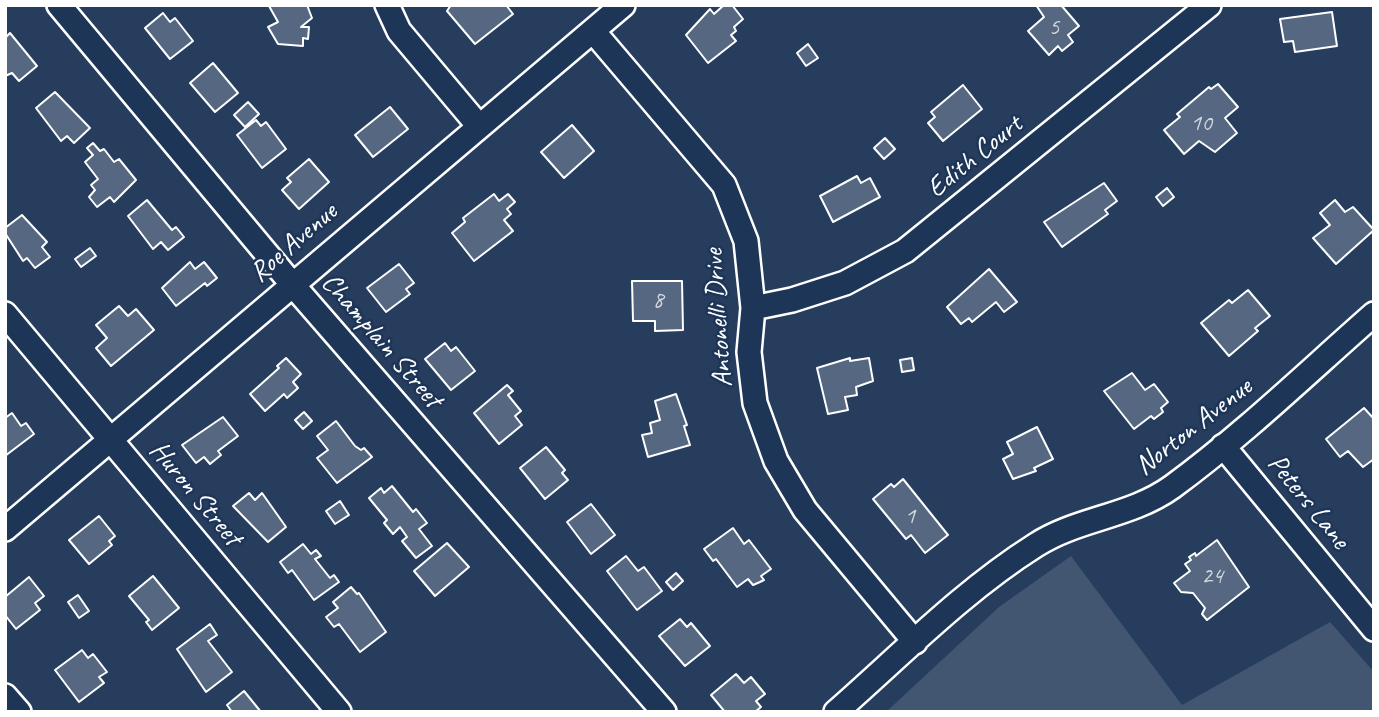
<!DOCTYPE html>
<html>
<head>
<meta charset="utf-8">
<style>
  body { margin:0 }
  #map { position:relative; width:1379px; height:717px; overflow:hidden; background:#263d5e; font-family:Caveat,sans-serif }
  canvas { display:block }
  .frame { position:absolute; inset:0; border:7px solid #fff; pointer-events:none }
</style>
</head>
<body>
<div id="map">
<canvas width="1379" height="717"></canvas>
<div class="frame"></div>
</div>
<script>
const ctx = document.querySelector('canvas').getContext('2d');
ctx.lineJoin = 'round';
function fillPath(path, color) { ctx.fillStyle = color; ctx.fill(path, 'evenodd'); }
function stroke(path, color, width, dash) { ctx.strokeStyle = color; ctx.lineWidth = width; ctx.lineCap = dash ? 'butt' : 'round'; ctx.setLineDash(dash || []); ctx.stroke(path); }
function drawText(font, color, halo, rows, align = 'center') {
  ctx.font = font + ' Caveat,sans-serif'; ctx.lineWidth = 5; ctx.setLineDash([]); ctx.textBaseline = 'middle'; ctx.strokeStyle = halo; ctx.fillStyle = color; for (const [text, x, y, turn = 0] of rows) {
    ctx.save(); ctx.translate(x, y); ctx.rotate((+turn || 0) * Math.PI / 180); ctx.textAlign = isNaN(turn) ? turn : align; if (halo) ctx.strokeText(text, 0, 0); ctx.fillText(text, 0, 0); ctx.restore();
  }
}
fillPath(new Path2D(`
  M1071,556L1182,705L1330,622L1374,672V712H886L999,607Z`), '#425672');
const building = new Path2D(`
  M307,5L312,18L301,27H309L308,39L303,38V46L278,44L268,27L278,22L269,6Z
  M506,5L513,14L475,44L447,11L451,5Z
  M724,5H732L743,19L734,27L736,31L731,35L736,41L708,63L686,35L710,9L714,14Z
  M1036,5H1061L1079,26L1068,35L1073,42L1062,51L1058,46L1049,55L1028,31L1044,17Z
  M1332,12L1337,46L1295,52L1293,41L1284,42L1280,19Z
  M163,13L170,22L175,18L193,41L170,59L145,28Z
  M10,33L37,66L19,81L12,73L5,76V38Z
  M808,44L818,58L806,66L797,53Z
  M213,63L238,93L215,112L190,83Z
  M1218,84L1238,107L1225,118L1237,133L1215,152L1199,141L1184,154L1164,130L1180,117L1177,114L1209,87L1211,89Z
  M963,85L982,109L943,141L928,123L935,117L931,112Z
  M55,92L90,128L74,143L67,136L61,141L36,108Z
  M248,102L259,114L245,127L234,115Z
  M390,107L408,129L373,157L355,135Z
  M256,120L261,126L266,122L286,149L262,168L237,135Z
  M572,125L594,151L564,178L541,152Z
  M885,138L895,149L884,159L874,148Z
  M93,143L100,151L104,149L114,162L119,159L136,180L114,202L110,197L97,207L89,197L95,190L91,185L98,179L85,162L93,155L87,148Z
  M309,159L329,182L299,209L282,190L291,182L287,178Z
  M857,176L861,183L870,178L880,197L833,222L820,196Z
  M1104,183L1117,201L1105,210L1108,214L1062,247L1044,222Z
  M1167,188L1174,197L1163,206L1156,197Z
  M494,194L499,201L508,194L515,202L507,209L511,214L504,220L513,231L474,261L452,233L465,222L463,218Z
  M147,200L172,230L176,227L184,237L168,250L161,242L153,249L128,216Z
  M1335,200L1345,212L1353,207L1374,230L1336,264L1313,238L1330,225L1320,213Z
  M22,215L47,242L42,247L50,257L35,268L27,258L23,261L5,233V228Z
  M90,248L96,256L81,267L75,259Z
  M190,262L195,269L204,262L217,278L207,286L205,283L176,306L162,288Z
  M399,264L414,283L406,289L410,294L386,312L367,288Z
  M989,269L1017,302L1004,312L996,302L972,322L969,318L961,324L947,307Z
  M632,281H682L683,330L655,331V321H633Z
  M1248,290L1270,316L1255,328L1258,331L1229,356L1201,323L1229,300L1232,303Z
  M119,306L128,316L136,309L154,330L111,366L96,348L107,338L96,325Z
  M445,343L451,351L456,347L475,371L451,390L425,359Z
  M286,358L301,374L293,382L298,388L287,398L284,394L265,411L250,394L279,368L277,366Z
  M850,358V361L869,358L873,381L856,387L857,395L845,397L848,410L828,414L817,368Z
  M912,358L914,370L902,372L900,360Z
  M1132,373L1145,390L1154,384L1168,402L1161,408L1163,412L1154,419L1151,416L1134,429L1104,391Z
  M507,385L513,391L508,395L521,411L515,416L522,425L499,444L474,413Z
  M676,394L687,425L684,426L690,445L648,457L642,435L652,433L650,423L660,420L655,401Z
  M1364,408L1374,419V459L1363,467L1348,451L1340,457L1326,439Z
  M304,412L312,421L303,429L295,420Z
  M12,413L21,426L26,423L34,434L5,456V418Z
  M223,417L238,436L218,451L221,455L210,464L204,457L196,463L182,445Z
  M336,421L355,446L361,450L364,448L372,457L337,483L317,458L328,450L317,436Z
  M1037,427L1053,459L1034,468L1036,471L1013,479L1003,459L1013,454L1007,442Z
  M546,447L565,470L562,473L568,480L545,499L520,468Z
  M903,479L948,535L925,553L911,535L906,539L873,499L891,484L894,487Z
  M392,486L413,512L416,509L427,523L419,529L432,546L416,558L402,541L407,537L400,527L393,534L384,523L387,520L369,498L381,488L384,493Z
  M249,493L255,500L262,493L286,527L268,542L233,506Z
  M340,501L349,515L335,524L326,511Z
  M591,504L615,535L591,554L567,522Z
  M99,516L115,536L109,541L112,545L89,564L69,540Z
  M733,528L744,544L749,540L771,569L761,576L764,580L760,582L753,585L748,579L737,587L716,559L713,561L704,549Z
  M1217,540L1249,587L1207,620L1202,614L1205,608L1193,593L1181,592L1174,583L1190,571L1185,564L1191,560L1189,557L1195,553L1196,556Z
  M447,543L469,567L435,596L414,571Z
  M303,544L311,554L316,550L321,556L315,559L330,578L334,575L339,582L314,600L292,570L288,573L280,562Z
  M626,556L638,571L644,567L662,591L637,610L607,571Z
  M676,573L683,581L673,590L666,582Z
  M153,576L179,608L152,630L146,622L149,620L129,596Z
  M29,577L44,596L35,603L40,610L16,629L5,615V597Z
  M351,587L357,594L359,593L386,632L360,652L339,624L334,627L326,617L338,608L333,602Z
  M78,595L89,611L79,618L68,602Z
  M680,619L687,627L691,623L710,646L685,666L659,636Z
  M210,624L217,635L208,641L232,672L206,692L177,649Z
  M82,650L88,658L93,654L107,672L99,677L104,683L79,702L55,670Z
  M736,674L744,683L751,677L765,694L756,701L761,707L755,712H725L711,695Z
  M244,691L261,712H232L227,705Z`);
fillPath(building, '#556781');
stroke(building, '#fff', 2);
const minor = new Path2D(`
  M59,5L292,284L664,712
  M387,5L399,31L478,125
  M593,31L724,185L746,241L753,308L749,352L755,403L776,461L805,510L915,642
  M753,308L792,300L845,283L905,251L1209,5
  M5,314L339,712
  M1223,446L1374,629
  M5,529L623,5
  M5,696L19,712
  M836,712C901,655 963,591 1036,545C1078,518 1130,517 1172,487C1243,435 1308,372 1374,314`);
stroke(minor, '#fff', 28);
stroke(minor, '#1d3557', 23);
drawText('24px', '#d4d9e0', null, [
  ["5",1054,28],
  ["10",1201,124],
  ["8",658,301],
  ["1",910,517],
  ["24",1212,577]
]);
drawText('28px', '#fff', '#1d3557', [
  ["Edith Court",975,157,-39],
  ["Roe Avenue",294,243,-41],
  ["Antonelli Drive",719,318,-94],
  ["Champlain Street",381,341,49],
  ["Norton Avenue",1194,427,-38],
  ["Huron Street",195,494,50],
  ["Peters Lane",1308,502,51]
]);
</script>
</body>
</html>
